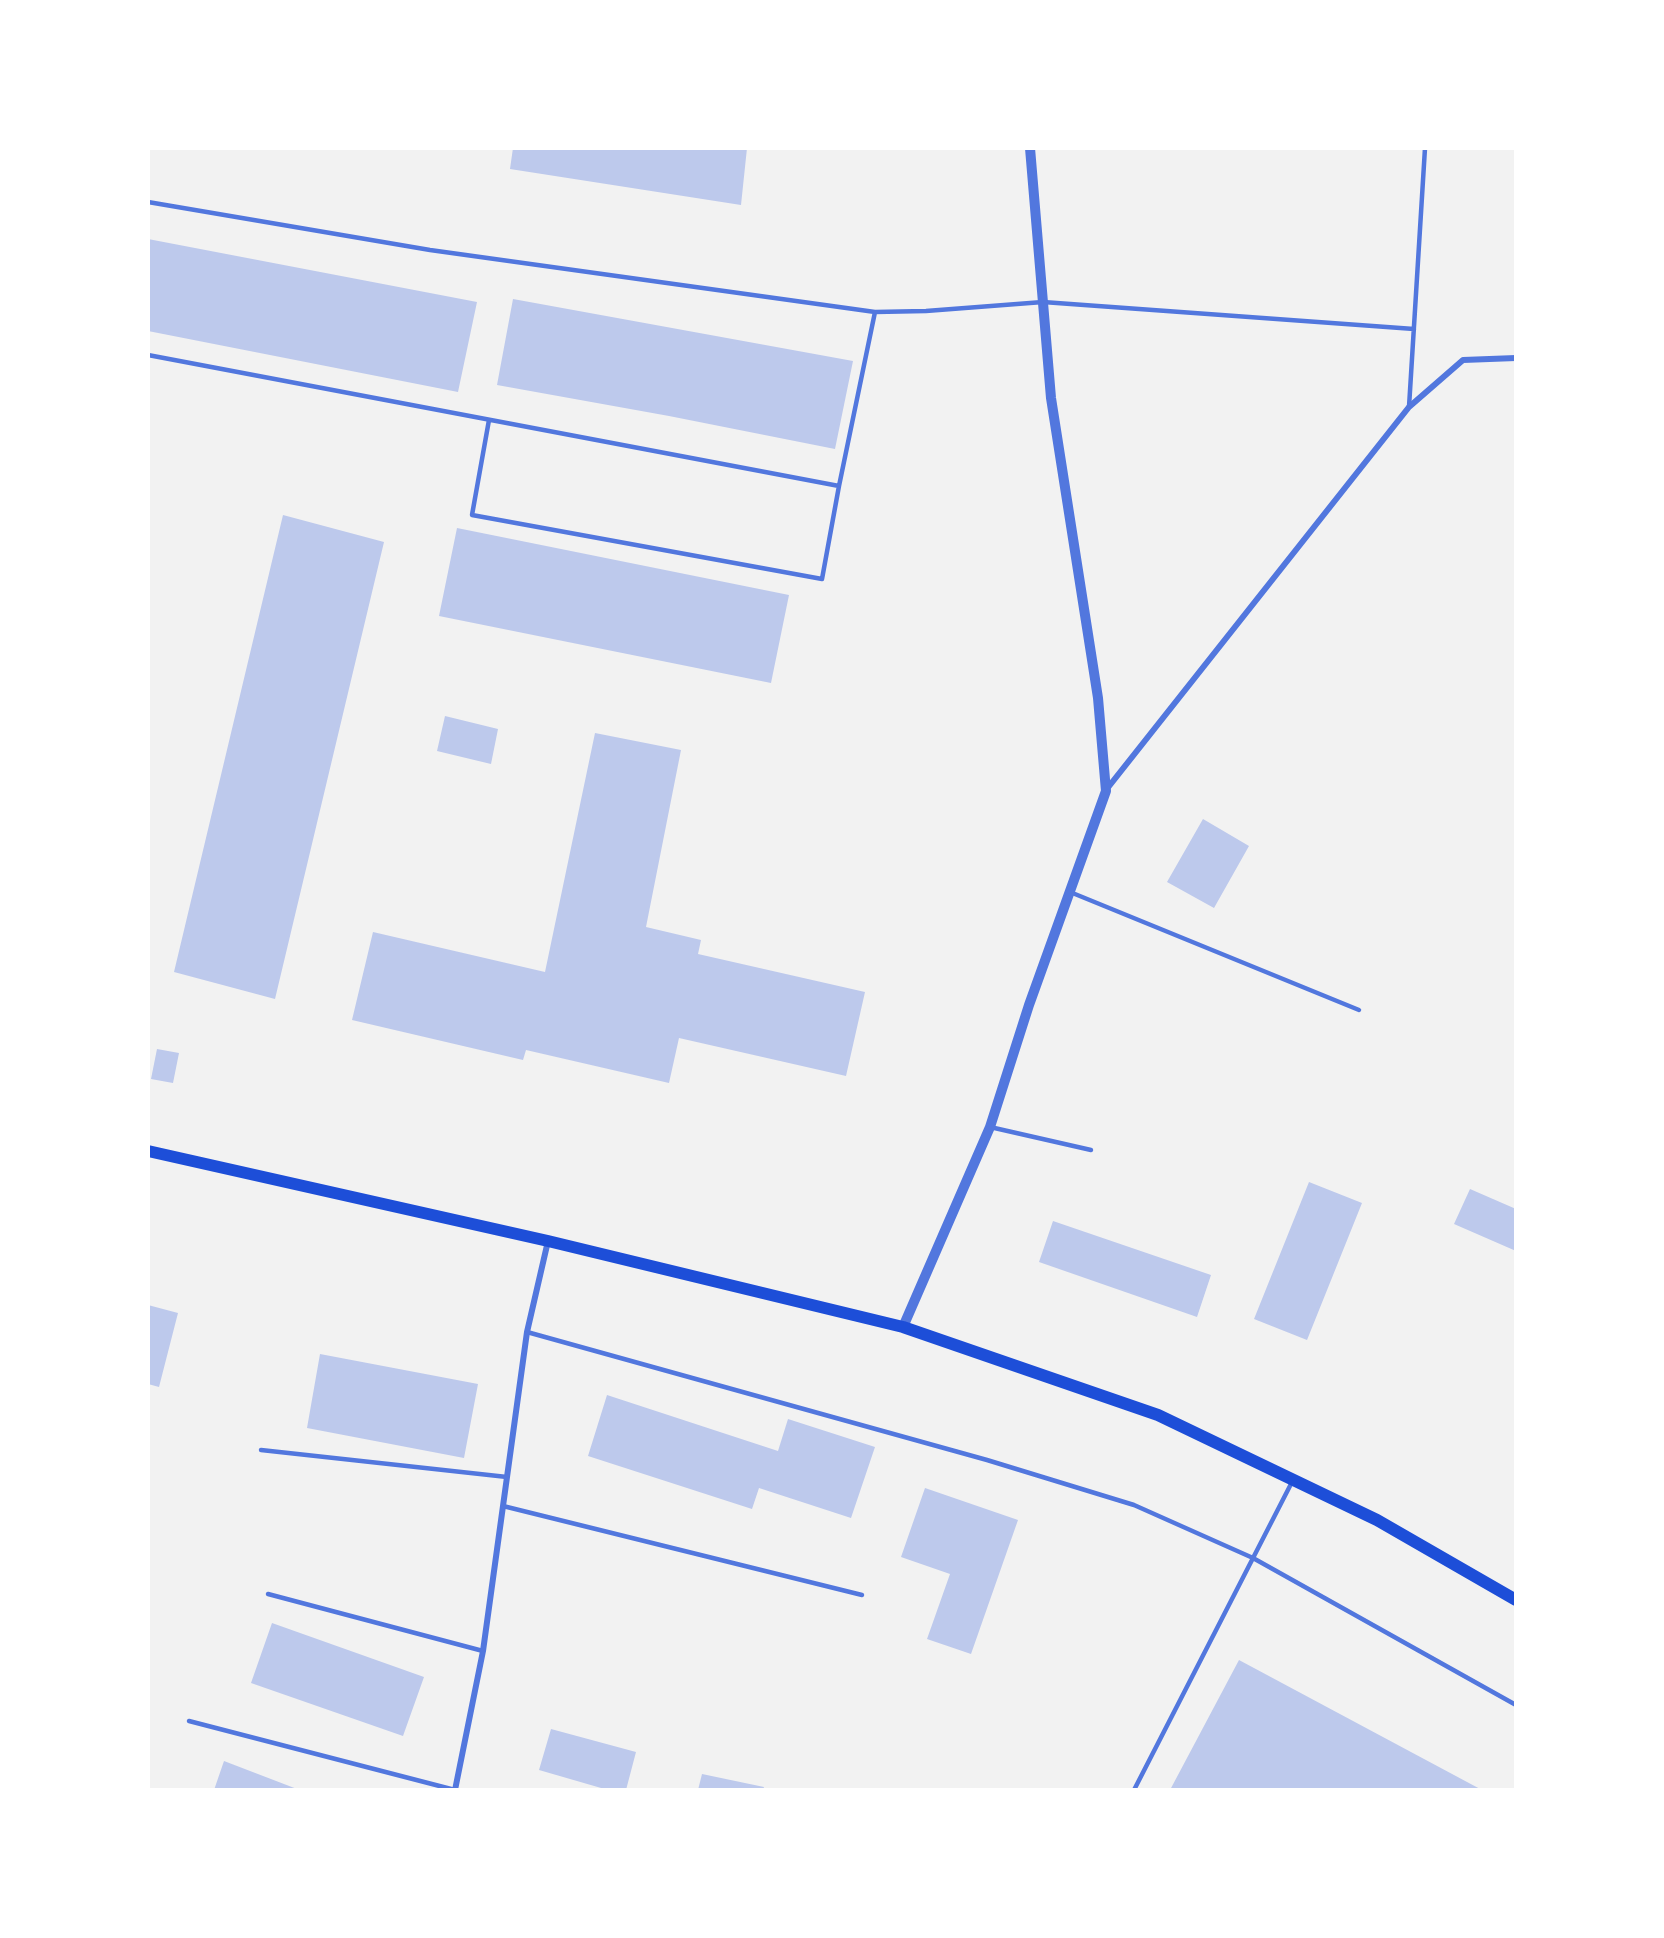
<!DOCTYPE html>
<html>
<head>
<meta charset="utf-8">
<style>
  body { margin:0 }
  #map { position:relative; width:1664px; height:1938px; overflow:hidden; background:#f2f2f2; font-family:Arial,sans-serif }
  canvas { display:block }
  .frame { position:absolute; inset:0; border:150px solid #fff; pointer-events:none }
</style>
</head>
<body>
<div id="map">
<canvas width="1664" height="1938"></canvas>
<div class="frame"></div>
</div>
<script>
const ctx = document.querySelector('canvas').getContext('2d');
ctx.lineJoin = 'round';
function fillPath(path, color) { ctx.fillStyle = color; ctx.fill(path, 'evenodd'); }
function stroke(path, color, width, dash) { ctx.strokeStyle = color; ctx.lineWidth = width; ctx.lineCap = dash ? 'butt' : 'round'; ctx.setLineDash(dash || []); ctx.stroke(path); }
fillPath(new Path2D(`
  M513,148H747L741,205L510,169Z
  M148,239L477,302L458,392L148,331Z
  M513,299L853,361L835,449L669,416L497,385Z
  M283,515L384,542L275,999L174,972Z
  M457,528L789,595L771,683L439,616Z
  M445,716L498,729L491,764L437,751Z
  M595,733L681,750L646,927L701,940L698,954L865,992L846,1076L679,1038L669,1083L526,1050L523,1060L352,1020L373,932L545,972Z
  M1203,819L1249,846L1214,908L1167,882Z
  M157,1049L179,1053L173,1083L151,1079Z
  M1309,1182L1362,1203L1307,1340L1254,1319Z
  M1470,1189L1516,1209V1251L1454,1224Z
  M1053,1221L1211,1275L1197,1317L1039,1262Z
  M148,1305L178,1313L159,1387L148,1384Z
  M320,1354L478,1384L464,1458L307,1428Z
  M607,1395L778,1451L788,1419L875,1447L851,1518L759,1488L752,1509L588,1456Z
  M925,1488L1018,1520L971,1654L927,1639L950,1574L901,1557Z
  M272,1623L424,1677L403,1736L251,1683Z
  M1239,1660L1482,1790H1170Z
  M551,1729L636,1752L626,1790H608L539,1770Z
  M224,1761L297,1789V1790H214Z
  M702,1774L764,1787L763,1790H698Z`), '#bdc9ec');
stroke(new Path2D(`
  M148,202L430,250L875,312L926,311L1043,302L1414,329
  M148,355L839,486L875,312
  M1409,407L1425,148
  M489,420L472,515L822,579L839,486
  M1070,892L1359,1010
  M990,1127L1091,1150
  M527,1332L987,1460L1134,1505L1253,1558L1516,1705
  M261,1450L507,1477
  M503,1506L862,1595
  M268,1594L483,1651
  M189,1721L455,1790
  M1134,1790L1292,1482`), '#5277de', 4.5);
stroke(new Path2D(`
  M1106,790L1409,407L1463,360L1516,358
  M455,1790L483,1651L527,1332L548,1241`), '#5277de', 6);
stroke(new Path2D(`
  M903,1327L990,1127L1029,1005L1106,791L1098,698L1051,398L1030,148`), '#5277de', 10);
stroke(new Path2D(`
  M148,1151L548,1241L903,1327L1158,1415L1377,1520L1516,1600`), '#1d4ed8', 12);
</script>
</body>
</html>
